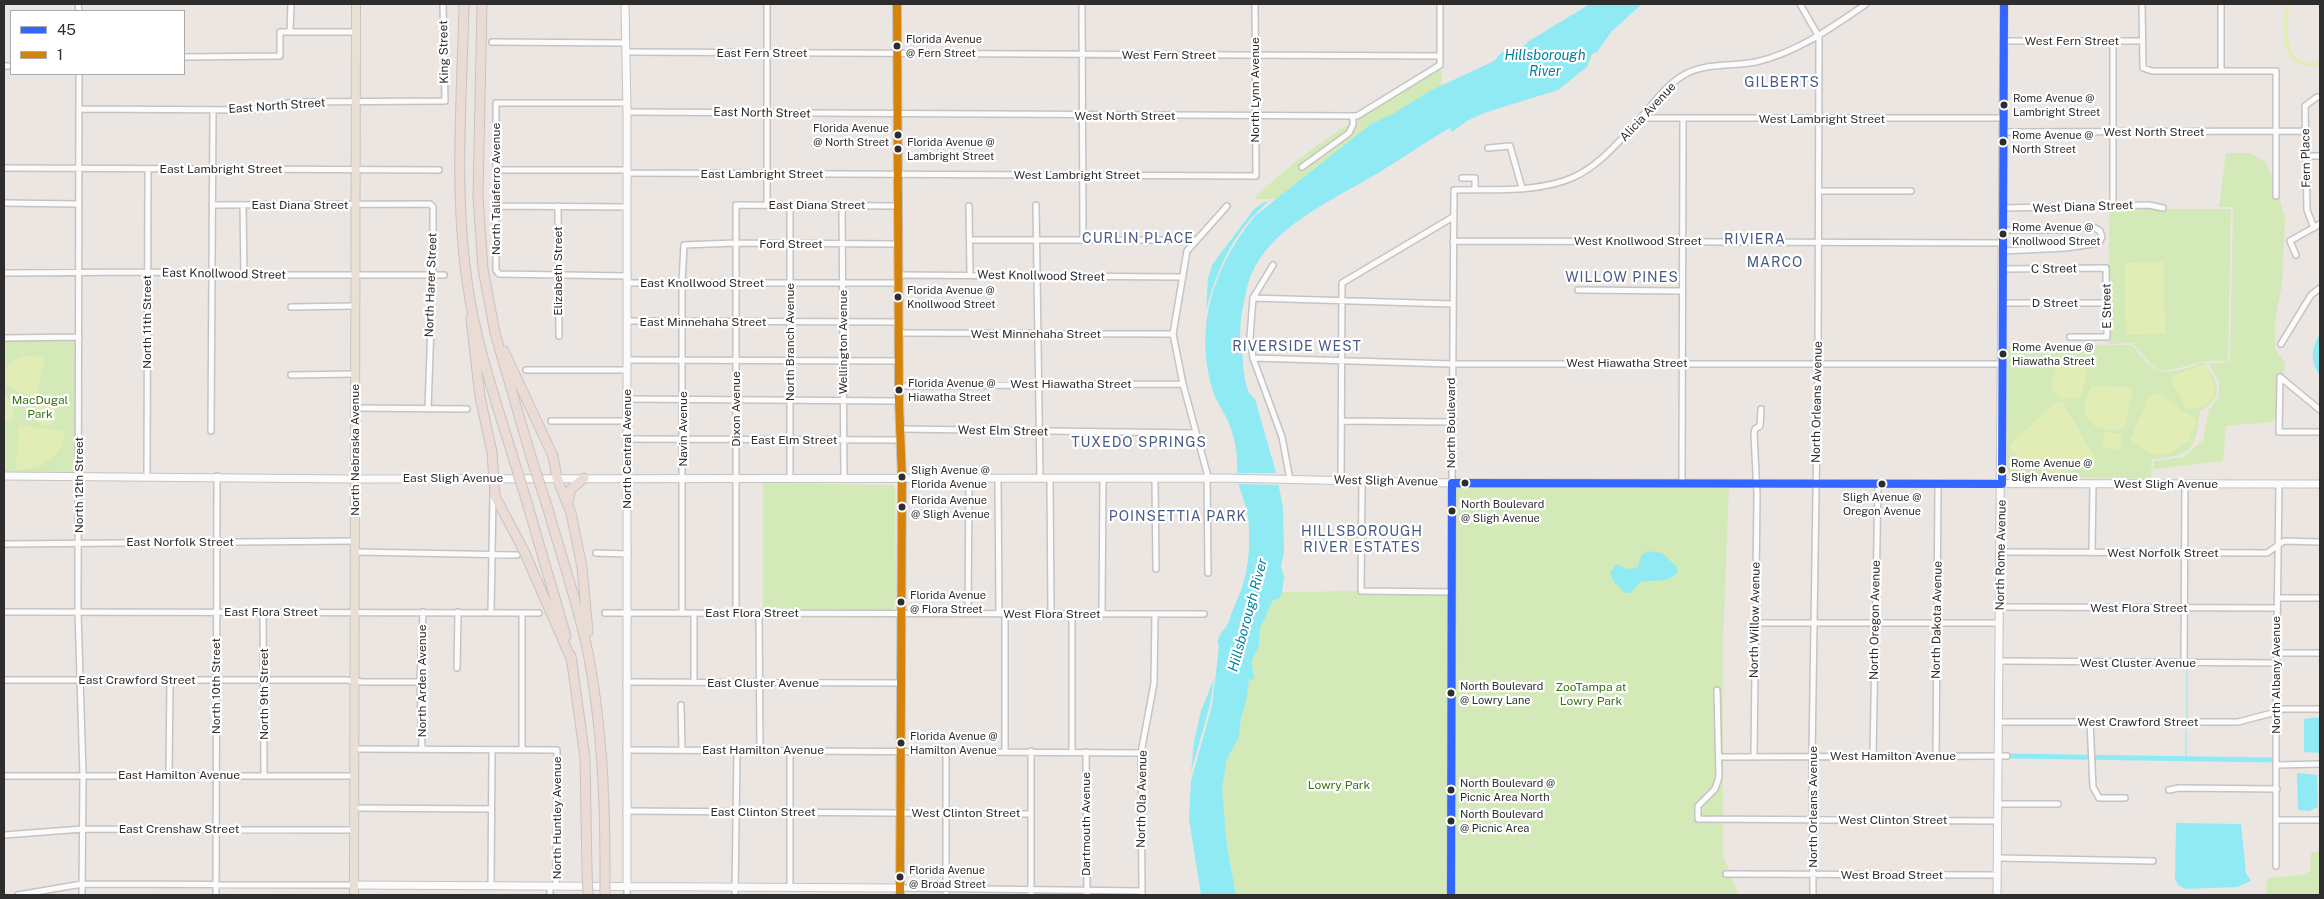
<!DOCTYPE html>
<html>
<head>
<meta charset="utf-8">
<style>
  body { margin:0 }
  #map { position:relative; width:2324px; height:899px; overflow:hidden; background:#ece6e2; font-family:"Public Sans",sans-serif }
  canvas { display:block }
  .frame { position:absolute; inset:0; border:5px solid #2d2d2d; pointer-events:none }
  .legend { position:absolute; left:10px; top:10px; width:175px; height:65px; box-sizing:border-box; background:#fff; border:1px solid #ababab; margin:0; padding:6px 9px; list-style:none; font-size:15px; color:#2d2d2d }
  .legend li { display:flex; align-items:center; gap:10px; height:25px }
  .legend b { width:25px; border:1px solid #ababab }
</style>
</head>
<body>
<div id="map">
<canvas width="2324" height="899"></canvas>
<div class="frame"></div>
<ul class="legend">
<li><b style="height:6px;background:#36f"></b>45</li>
<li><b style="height:6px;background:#d58309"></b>1</li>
</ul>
</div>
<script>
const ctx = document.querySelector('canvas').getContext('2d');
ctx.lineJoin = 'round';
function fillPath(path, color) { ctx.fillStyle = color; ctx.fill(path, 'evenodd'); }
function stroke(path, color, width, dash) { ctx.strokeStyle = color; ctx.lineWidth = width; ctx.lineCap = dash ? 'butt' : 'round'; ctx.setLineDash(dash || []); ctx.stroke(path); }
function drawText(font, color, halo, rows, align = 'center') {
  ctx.font = font + ' "Public Sans",sans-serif'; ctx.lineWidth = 4.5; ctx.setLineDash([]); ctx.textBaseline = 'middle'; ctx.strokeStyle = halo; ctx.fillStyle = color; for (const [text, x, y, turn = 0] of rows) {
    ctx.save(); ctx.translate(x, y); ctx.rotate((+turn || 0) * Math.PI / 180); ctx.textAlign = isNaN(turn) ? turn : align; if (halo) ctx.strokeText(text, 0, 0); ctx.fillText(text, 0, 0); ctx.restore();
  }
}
fillPath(new Path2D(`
  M1441,68L1442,88L1278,199H1254C1307,145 1376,107 1441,68Z
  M2226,153H2250L2266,162L2274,184V199H2279V197L2285,218L2282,286L2275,320V349L2285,363L2284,376L2280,373L2277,377V418L2270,422L2226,426L2223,461L2153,469L2154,461L2183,457L2203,440L2209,409L2217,399L2219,391V382L2209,364L2230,362L2233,209L2231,207H2219Z
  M2109,209H2231L2228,361C2219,361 2208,360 2200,362C2161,373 2160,378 2133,343L2109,344Z
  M4,339L76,340V474H4Z
  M2133,345C2155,379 2169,375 2203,362C2219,381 2225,397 2200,411C2195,450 2193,456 2152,459L2151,479L2012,477L2007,472V346Z
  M763,483L893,485L895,488L896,603L891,611L763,608Z
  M1454,485L1729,486L1723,643V849L1724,859L1730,871L1724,872V876L1732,877L1738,895H1454Z
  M1450,590L1449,895H1236L1227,846L1222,788L1227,759L1239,737L1241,718L1247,698L1249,679L1253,680L1252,661L1259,646L1260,629L1273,600L1279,599L1282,592Z
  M2311,852H2320V895H2266L2267,878L2302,875L2310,871Z`), '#d4e9b8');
fillPath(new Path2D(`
  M2285,4H2289C2289,22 2282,55 2305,62C2310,64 2315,63 2320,61V64C2314,67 2308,67 2301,64C2277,55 2285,24 2285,4Z
  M2164,262L2165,334L2126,335L2125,263Z
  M36,355L45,358L36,396L33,397L4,385V368L20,357Z
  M2058,364H2084L2088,369L2081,396C2053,406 2045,387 2058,364Z
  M2204,364C2221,386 2219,407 2187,409L2171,382L2173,376Z
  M2092,386L2129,387L2133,393L2124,428C2093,437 2073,415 2092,386Z
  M4,392L11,402L15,419L4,421Z
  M51,393C59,403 58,412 53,423L45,426L40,424L30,411V407Z
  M2158,393L2197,420L2189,441L2171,453L2157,455L2147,452L2130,440L2150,395Z
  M2056,402H2063L2096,460C2065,479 2034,477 2010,448V444Z
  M19,425L64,431C64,458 39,470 16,470Z
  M2105,432L2122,434L2120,450L2102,447Z`), '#e2edb5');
fillPath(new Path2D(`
  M1590,4H1642L1612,31L1597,52L1592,54L1587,67L1558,90L1484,113L1467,121L1452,132L1450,128C1423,143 1399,161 1373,176C1332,200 1270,228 1251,275C1248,281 1247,289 1245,297C1241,315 1238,334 1242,353C1244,367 1243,391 1255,399L1277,476L1283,508L1284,552L1281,566L1284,577L1282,592L1279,599L1273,600L1260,629L1259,646L1252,661L1254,680L1249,679L1247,698L1241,718L1239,737L1227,759L1222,788L1227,846L1236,895H1201L1189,819L1191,781L1212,706L1219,647C1215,634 1225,632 1229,621C1232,611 1236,602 1240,593C1248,573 1250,550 1249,529C1249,513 1244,501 1239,486C1236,477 1238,468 1237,459C1237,449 1234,439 1231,429C1227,416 1218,405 1213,392C1193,327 1214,265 1256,215L1371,124L1391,115L1430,91L1494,61L1502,52H1517L1529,41Z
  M1269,201C1233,232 1219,265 1206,310L1208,279L1212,265L1254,209L1265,202Z
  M2320,334V375C2310,361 2311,349 2320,334Z
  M1647,551L1662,553L1677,567V573C1665,584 1655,579 1641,582L1630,593H1625L1614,582L1610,572L1617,564L1627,569L1638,567L1641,556Z
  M1214,679L1210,705L1191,772L1194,742L1201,711Z
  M2320,717V753L2304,752V719Z
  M2297,773L2317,775L2318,807L2309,811L2298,810Z
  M2176,823L2241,824L2246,873L2251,881L2237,887L2186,889L2179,886L2175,879Z`), '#8feaf4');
fillPath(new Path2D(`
  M1235,473H1279L1281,485L1236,484Z`), '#ece6e2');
stroke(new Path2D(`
  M2187,668V718
  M2186,758V725`), '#8feaf4', 1);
stroke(new Path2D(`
  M2007,756L2270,760`), '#8feaf4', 5);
const street = new Path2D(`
  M78,4L79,11
  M767,4V205
  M1082,4L1083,240
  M1800,4L1819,37L1818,363L1812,756L1813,895
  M2142,4L2143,68L2152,71H2276V196
  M2221,4V71
  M290,32L291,4
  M2004,41H2141
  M492,42L626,43
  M626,52L1440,56
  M184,57L280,56V32H356
  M4,66H11
  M79,74L78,612L83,775L82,895
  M79,109L251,110L294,102L445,101L443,4
  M627,112L1357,116L1440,65V4
  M1641,118H2003
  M2003,132L2305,131
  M1488,148L1510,146L1522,188
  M2306,156H2320
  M1302,167L1349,133L1353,125V117
  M4,168L439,170
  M496,170H627
  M627,173L1256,176L1255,4
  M1462,178H1475V190
  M1819,191H1911
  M4,203L79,204
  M212,205L430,204L433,207V268L428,409
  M243,205L244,275
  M790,205V478
  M1036,205L1040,479
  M495,206L627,207
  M558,206L559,336
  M842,206L844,479
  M969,206L970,275
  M2113,206V41
  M2003,208L2149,205L2163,208
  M2314,228L2307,210L2305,106L2317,97H2320
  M2003,230H2062L2093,227L2100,231L2102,237L2099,243L2066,248L2003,251
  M970,240H1195
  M1453,241L2003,243
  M2296,255L2290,241L2320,224
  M1273,265L1253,298L1250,337L1253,358L1282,437L1290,480
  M2003,269L2106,268L2107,337H2070
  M4,273L148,272L244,275H444
  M898,275L1183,277
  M627,276L499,274L496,270V103H627
  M627,283H898
  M1578,290L1681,291
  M1253,298L1452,304
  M2003,303H2106
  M291,307L355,306
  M627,321L899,322
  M899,333L1173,334
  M4,338L79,337
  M2281,344L2311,295L2320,288
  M1253,358L1451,364H2002
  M627,360L899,361
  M526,370H627
  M291,375L355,374
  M2280,377L2279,432H2320
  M2280,377L2320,410
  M899,386L1183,384
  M627,399L899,401
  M355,408L467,409
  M551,421H627
  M1342,421L1450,422
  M900,429L1196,433
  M211,431L213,110
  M627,439L901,440
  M147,476L148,169
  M998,479L999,614
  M1050,479L1051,614
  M1155,479L1156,569
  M1341,481L1342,283L1453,217
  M1362,481L1361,591L1451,592
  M1452,483L1454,190C1492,189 1539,193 1574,177C1596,167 1613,148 1629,131C1646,114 1661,89 1682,76C1704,62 1731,67 1756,62C1798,52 1831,28 1866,4
  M1682,483L1683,119
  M4,544L355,541
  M355,552L517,555
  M2001,552L2267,553L2284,541L2320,542
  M596,553L628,554
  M2092,553L2093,484
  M1208,573L1207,473L1183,384L1173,334L1187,251L1227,206
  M2277,598H2320
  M2000,607L2277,608
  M4,612L539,613
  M263,612L264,775
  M491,612L493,496
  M605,613L1204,614
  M682,613V283L684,245L735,243L898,244
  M694,613V682
  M736,613V205L898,206
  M759,613L760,751
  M968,614L969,479
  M1072,614V752
  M1102,614L1103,479
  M1754,623H2000
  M2276,653H2320
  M2000,661L2276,663
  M2184,663L2185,484
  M457,668L458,612
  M4,680H346L363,682H420
  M626,682L900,683
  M1717,690L1719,777L1715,789L1698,806V819L1998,821
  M681,705L682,750
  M2276,709H2320
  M1999,722H2238L2276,712
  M2090,722L2093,787L2099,798H2125
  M354,749L557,750L556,886
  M422,749L420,682L423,612
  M522,750V613
  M626,750L1141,753
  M790,751V888
  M1005,751V614
  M1086,752L1087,895
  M1754,756L1757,495L1754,433L1755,429L1760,426L1761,409
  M1873,756L1878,484
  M1719,757L2007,756
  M1936,757L1938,484
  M2277,765L2320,764
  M169,775L170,680
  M4,776H354
  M2169,790L2179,788L2277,789
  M1999,804H2058
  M354,808L491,809
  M626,811L1031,814
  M2277,820H2320
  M4,835L83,829L354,830
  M1998,858L2153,861
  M2276,866V709L2279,484
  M1726,874L1997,875
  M491,886L492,750
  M550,886V895
  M627,887V895
  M900,888L1141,891
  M18,895L82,884L354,885
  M216,895L217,476
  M735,895L737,750
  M946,895V751
  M1031,895V751
  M1142,895L1141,753L1154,683L1155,614`);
const secondary = new Path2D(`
  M625,4L627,112V887
  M4,476L355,479L1224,478L1452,483L2320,484
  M354,885L900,888
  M1451,895L1452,483
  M1997,895L2004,4`);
const primary = new Path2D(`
  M897,4L899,401L902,479L900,895
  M354,895L356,4`);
const highway = new Path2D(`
  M464,4C462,95 454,190 467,281C475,340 495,399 513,457
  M482,4L478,196L483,269L495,333L531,457
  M471,319L480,397L492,452L495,496L524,551L572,661
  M504,351L553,456L557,478L571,513L582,567L588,632
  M568,502L571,489L584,478
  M528,506L566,636
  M547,506C561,555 578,604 588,653C602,725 605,797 605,870
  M571,656L585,758L587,870`);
stroke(street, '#c5c3c4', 8);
stroke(secondary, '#c5c3c4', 9);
stroke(primary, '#c6c4c3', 10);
stroke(highway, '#c6c4c3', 11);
stroke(street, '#fcfbfb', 5);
stroke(secondary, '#fcfbfb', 7);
stroke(primary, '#e9e0d4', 8);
stroke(highway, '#eadbd4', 9);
const highwayBridge = new Path2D(`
  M513,457L528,506
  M531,457L547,506
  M587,870L588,895
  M605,870V895`);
stroke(highwayBridge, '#c6c4c3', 11, []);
stroke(highwayBridge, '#eadbd4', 9);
stroke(new Path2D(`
  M1451,895L1452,483L2002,484L2004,4`), '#36f', 8);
stroke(new Path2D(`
  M897,4L899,401L902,479L900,895`), '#d58309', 8);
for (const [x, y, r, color] of [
  [897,46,4.5,"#2d2d2d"],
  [2004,105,4.5,"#2d2d2d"],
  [898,135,4.5,"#2d2d2d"],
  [2003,142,4.5,"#2d2d2d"],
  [898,149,4.5,"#2d2d2d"],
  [2003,234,4.5,"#2d2d2d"],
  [898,297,4.5,"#2d2d2d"],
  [2003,354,4.5,"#2d2d2d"],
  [899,390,4.5,"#2d2d2d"],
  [2002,470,4.5,"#2d2d2d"],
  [902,477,4.5,"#2d2d2d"],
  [1465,483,4.5,"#2d2d2d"],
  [1882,484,4.5,"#2d2d2d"],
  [902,507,4.5,"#2d2d2d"],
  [1452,511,4.5,"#2d2d2d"],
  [901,602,4.5,"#2d2d2d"],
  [1451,693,4.5,"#2d2d2d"],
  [901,743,4.5,"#2d2d2d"],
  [1451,790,4.5,"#2d2d2d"],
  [1451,821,4.5,"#2d2d2d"],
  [900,877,4.5,"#2d2d2d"]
]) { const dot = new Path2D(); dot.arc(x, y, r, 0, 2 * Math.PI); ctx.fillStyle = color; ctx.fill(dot); stroke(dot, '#fff', 2); }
drawText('11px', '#2d2d2d', '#fff', [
  ["Florida Avenue",906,40],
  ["@ Fern Street",906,54],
  ["Rome Avenue @",2013,99],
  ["Lambright Street",2013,113],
  ["Florida Avenue",889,129,"right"],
  ["@ North Street",889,143,"right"],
  ["Rome Avenue @",2012,136],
  ["North Street",2012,150],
  ["Florida Avenue @",907,143],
  ["Lambright Street",907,157],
  ["Rome Avenue @",2012,228],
  ["Knollwood Street",2012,242],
  ["Florida Avenue @",907,291],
  ["Knollwood Street",907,305],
  ["Rome Avenue @",2012,348],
  ["Hiawatha Street",2012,362],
  ["Florida Avenue @",908,384],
  ["Hiawatha Street",908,398],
  ["Rome Avenue @",2011,464],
  ["Sligh Avenue",2011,478],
  ["Sligh Avenue @",911,471],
  ["Florida Avenue",911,485],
  ["Sligh Avenue @",1882,498,"center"],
  ["Oregon Avenue",1882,512,"center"],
  ["Florida Avenue",911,501],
  ["@ Sligh Avenue",911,515],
  ["North Boulevard",1461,505],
  ["@ Sligh Avenue",1461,519],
  ["Florida Avenue",910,596],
  ["@ Flora Street",910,610],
  ["North Boulevard",1460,687],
  ["@ Lowry Lane",1460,701],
  ["Florida Avenue @",910,737],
  ["Hamilton Avenue",910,751],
  ["North Boulevard @",1460,784],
  ["Picnic Area North",1460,798],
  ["North Boulevard",1460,815],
  ["@ Picnic Area",1460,829],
  ["Florida Avenue",909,871],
  ["@ Broad Street",909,885]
], 'left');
drawText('12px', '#2d2d2d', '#fff', [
  ["West Fern Street",2072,41],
  ["King Street",444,52,-91],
  ["East Fern Street",762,53],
  ["West Fern Street",1169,55],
  ["North Lynn Avenue",1255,90,-90],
  ["East North Street",277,106,-4],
  ["Alicia Avenue",1648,112,-47],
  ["East North Street",762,113,1],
  ["West North Street",1125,116],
  ["West Lambright Street",1822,119],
  ["West North Street",2154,132],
  ["Fern Place",2306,158,-91],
  ["East Lambright Street",221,169],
  ["East Lambright Street",762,174],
  ["West Lambright Street",1077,175],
  ["North Taliaferro Avenue",496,189,-90],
  ["East Diana Street",300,205],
  ["East Diana Street",817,205],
  ["West Diana Street",2083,207,-2],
  ["West Knollwood Street",1638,241],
  ["Ford Street",791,244],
  ["C Street",2054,269,-1],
  ["Elizabeth Street",558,271,-90],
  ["East Knollwood Street",224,274,1],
  ["West Knollwood Street",1041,276,1],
  ["East Knollwood Street",702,283],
  ["North Harer Street",431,285,-88],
  ["D Street",2055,303],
  ["E Street",2107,306,-91],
  ["North 11th Street",147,322,-90],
  ["East Minnehaha Street",703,322],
  ["West Minnehaha Street",1036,334],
  ["North Branch Avenue",790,342,-90],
  ["Wellington Avenue",843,342,-90],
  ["West Hiawatha Street",1627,363],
  ["West Hiawatha Street",1071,384],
  ["North Orleans Avenue",1817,402,-89],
  ["Dixon Avenue",736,409,-90],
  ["North Boulevard",1451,423,-90],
  ["Navin Avenue",683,429,-90],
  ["West Elm Street",1003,431,1],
  ["East Elm Street",794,440],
  ["North Central Avenue",627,449,-90],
  ["North Nebraska Avenue",355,450,-90],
  ["East Sligh Avenue",453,478],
  ["West Sligh Avenue",1386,481,1],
  ["West Sligh Avenue",2166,484],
  ["North 12th Street",79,485,-90],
  ["East Norfolk Street",180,542],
  ["West Norfolk Street",2163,553],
  ["North Rome Avenue",2001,555,-89],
  ["West Flora Street",2139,608],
  ["East Flora Street",271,612],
  ["East Flora Street",752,613],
  ["West Flora Street",1052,614],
  ["North Willow Avenue",1755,620,-89],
  ["North Oregon Avenue",1875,620,-89],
  ["North Dakota Avenue",1937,620,-89],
  ["West Cluster Avenue",2138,663],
  ["North Albany Avenue",2276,675,-90],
  ["East Crawford Street",137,680],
  ["North Arden Avenue",422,681,-90],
  ["East Cluster Avenue",763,683],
  ["North 10th Street",216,686,-90],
  ["North 9th Street",264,694,-90],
  ["West Crawford Street",2138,722],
  ["East Hamilton Avenue",763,750],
  ["West Hamilton Avenue",1893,756],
  ["East Hamilton Avenue",179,775],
  ["North Ola Avenue",1142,799,-89],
  ["North Orleans Avenue",1813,807,-90],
  ["East Clinton Street",763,812],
  ["West Clinton Street",966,813],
  ["North Huntley Avenue",557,818,-90],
  ["West Clinton Street",1893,820],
  ["Dartmouth Avenue",1086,824,-90],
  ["East Crenshaw Street",179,829],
  ["West Broad Street",1892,875]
]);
drawText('12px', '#367413', '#fff', [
  ["MacDugal",40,400],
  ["Park",40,414],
  ["ZooTampa at",1591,687],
  ["Lowry Park",1591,701],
  ["Lowry Park",1339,785]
]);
drawText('italic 14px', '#02819e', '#fff', [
  ["Hillsborough",1545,56],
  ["River",1545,72],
  ["Hillsborough River",1248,615,-75]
]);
ctx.letterSpacing = '1px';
drawText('14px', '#475b83', '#fff', [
  ["GILBERTS",1782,83],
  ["CURLIN PLACE",1138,239],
  ["RIVIERA",1755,240],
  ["MARCO",1775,263],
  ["WILLOW PINES",1622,278],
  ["RIVERSIDE WEST",1297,347],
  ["TUXEDO SPRINGS",1139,443],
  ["POINSETTIA PARK",1178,517],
  ["HILLSBOROUGH",1362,532],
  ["RIVER ESTATES",1362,548]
]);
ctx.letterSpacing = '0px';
</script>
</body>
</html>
